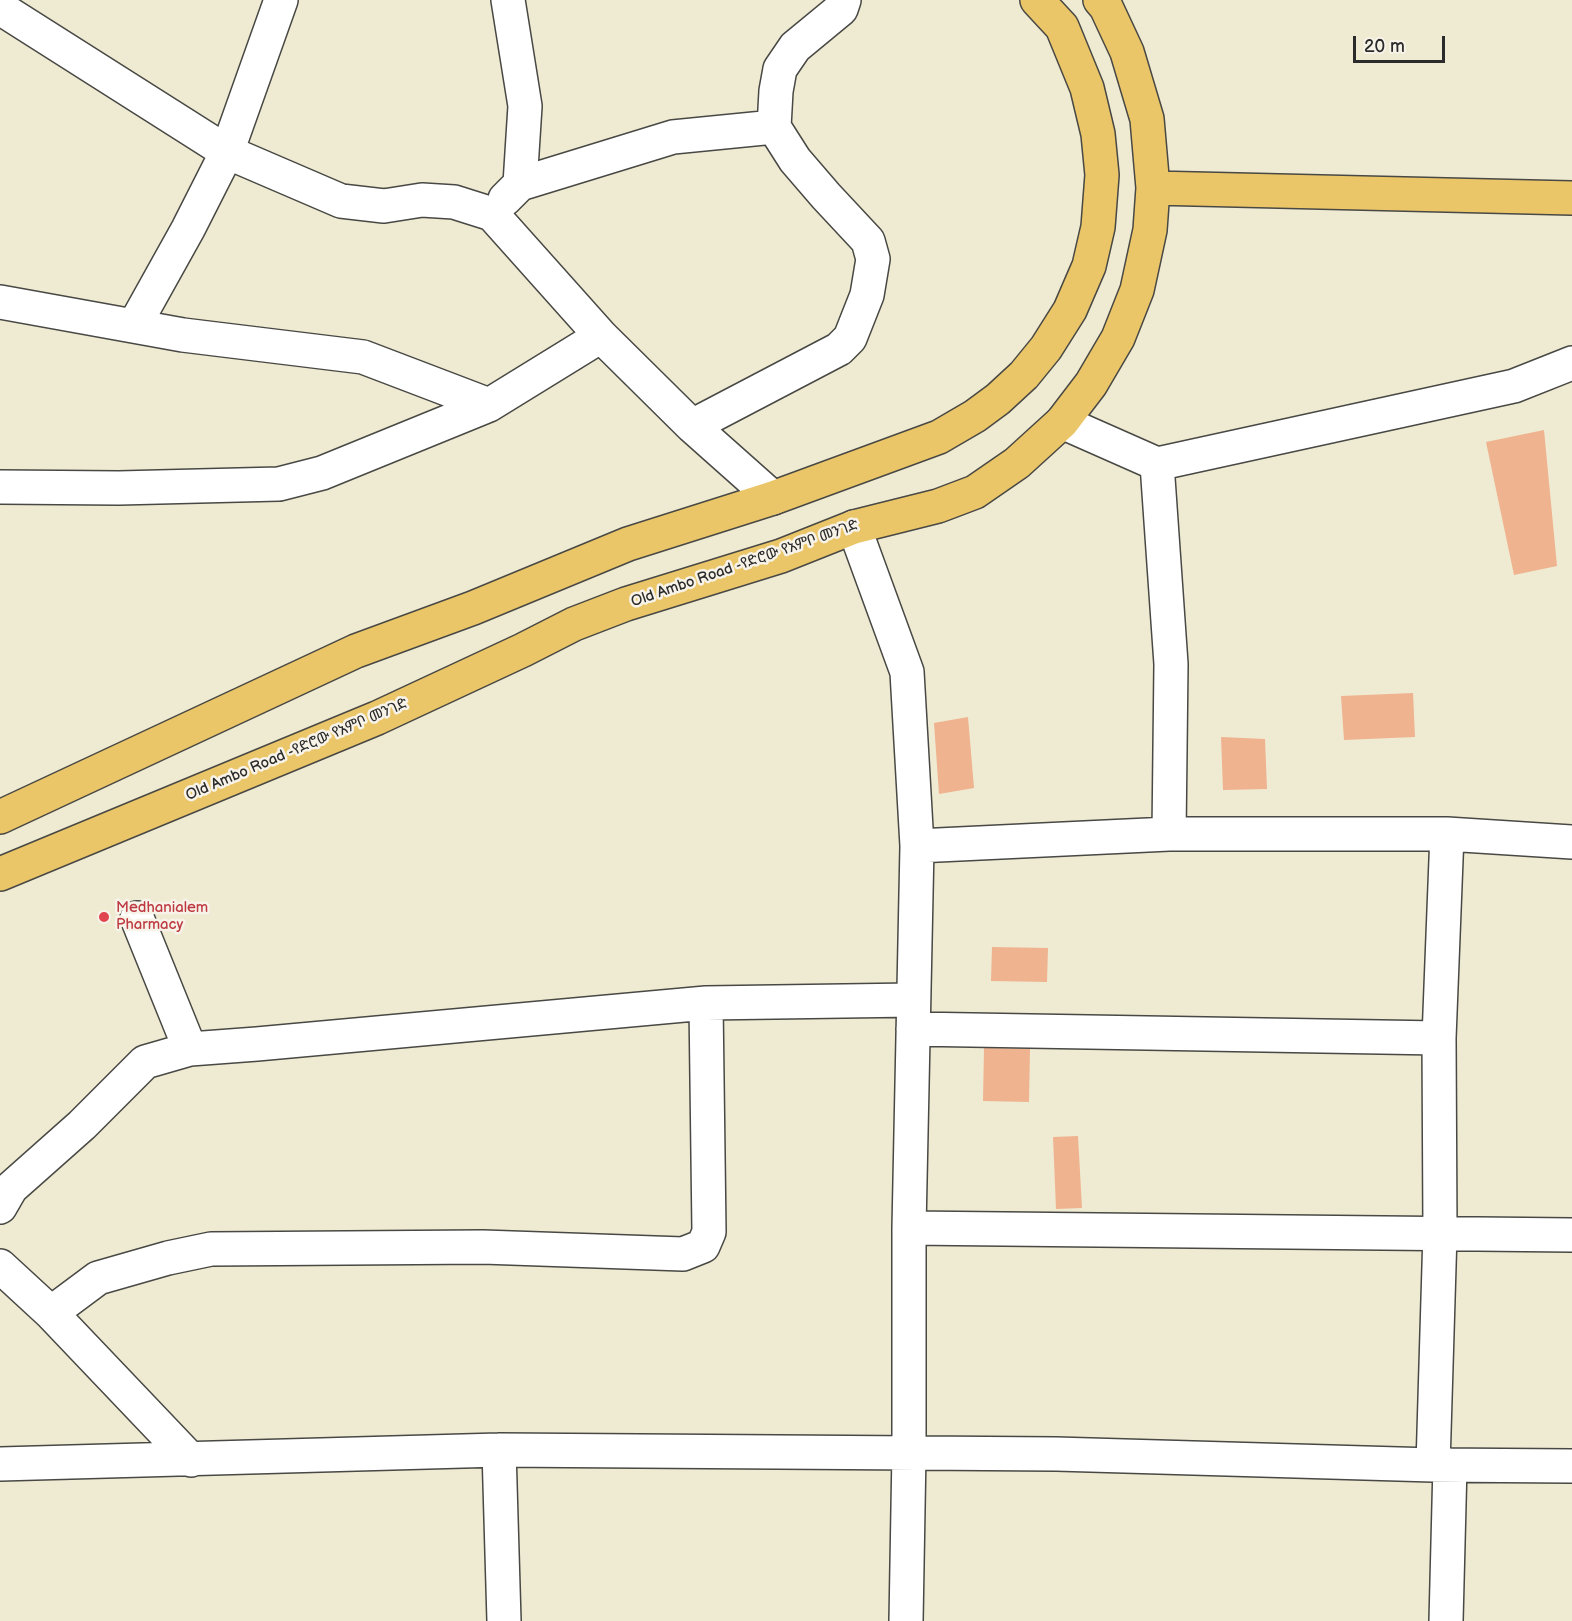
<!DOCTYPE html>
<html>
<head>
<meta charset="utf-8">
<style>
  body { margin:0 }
  #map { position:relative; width:1572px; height:1621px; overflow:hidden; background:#efead2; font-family:"Balsamiq Sans",sans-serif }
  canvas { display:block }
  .scale { position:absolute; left:1353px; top:36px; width:92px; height:27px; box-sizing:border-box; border:3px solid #2b2b2b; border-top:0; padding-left:8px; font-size:18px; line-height:21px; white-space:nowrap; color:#2b2b2b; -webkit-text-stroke:4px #f7f3e8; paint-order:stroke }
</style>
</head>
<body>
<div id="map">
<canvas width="1572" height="1621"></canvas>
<div class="scale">20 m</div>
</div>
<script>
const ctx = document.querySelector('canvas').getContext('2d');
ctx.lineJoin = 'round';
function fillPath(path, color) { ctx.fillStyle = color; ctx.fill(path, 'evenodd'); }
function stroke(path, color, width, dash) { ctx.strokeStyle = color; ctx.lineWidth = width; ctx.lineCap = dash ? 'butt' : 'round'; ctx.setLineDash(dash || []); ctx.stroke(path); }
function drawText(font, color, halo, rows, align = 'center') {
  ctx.font = font + ' "Balsamiq Sans","Noto Sans Ethiopic",sans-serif'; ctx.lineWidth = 5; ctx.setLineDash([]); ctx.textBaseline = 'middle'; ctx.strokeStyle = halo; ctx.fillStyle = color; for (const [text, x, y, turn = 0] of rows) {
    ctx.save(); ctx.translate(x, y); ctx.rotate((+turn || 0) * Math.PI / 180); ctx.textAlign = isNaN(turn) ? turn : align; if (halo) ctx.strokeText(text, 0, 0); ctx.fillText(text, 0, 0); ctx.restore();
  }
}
fillPath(new Path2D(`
  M1544,430L1557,566L1514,575L1486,442Z
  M1413,693L1415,737L1344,740L1341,696Z
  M968,717L974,788L939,794L934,723Z
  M1221,737L1265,739L1267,789L1223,790Z
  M992,947L1048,948L1047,982L991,981Z
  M984,1048L1030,1049L1029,1102L983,1101Z
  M1078,1136L1082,1208L1056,1209L1053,1137Z`), '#efb38f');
const minor = new Path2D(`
  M0,8L227,152L188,229L134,326
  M520,184L673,137L774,127
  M505,199L520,184L525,106L508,0
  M0,302L183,335L363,357L489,405L601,336L492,214L454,202L422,200L384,206L341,201L227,152L281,0
  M601,336L692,426L773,498
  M1062,422L1157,464L1171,664L1169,834
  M692,426L839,349L850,338L867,295L873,259L868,241L826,196L795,160L774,127L776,91L780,69L795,47L841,9L844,0
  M1157,464L1514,386L1572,363
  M0,487L119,488L279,484L322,473L489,405
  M854,527L907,672L917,846L909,1228V1452L906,1621
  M917,846L1169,834H1447L1572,842
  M137,918L190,1049
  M913,1029L1439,1038
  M0,1207L11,1188L82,1125L145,1062L190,1049L257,1044L706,1003L913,1000
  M909,1228L1572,1235
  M0,1266L51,1313L191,1460
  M51,1313L98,1278L168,1258L211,1249L483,1247L683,1254L703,1246L709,1232L706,1003
  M499,1450L504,1621
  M0,1464L499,1450L1056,1454L1433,1465L1572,1466
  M1433,1465L1440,1233L1439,1038L1447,834
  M1446,1621L1450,1465`);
const major = new Path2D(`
  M1153,188L1572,198
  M0,817L356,651L473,608L628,544L773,498L939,437L975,416L998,399L1024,375L1046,348L1070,310L1089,266L1098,227L1102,175L1098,134L1087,88L1062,27L1037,0
  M0,874L377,718L523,650L574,624L626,604L781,556L854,527L938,506L975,492L1017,463L1062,422L1091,384L1118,338L1137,290L1150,230L1153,188L1147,119L1127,52L1106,7L1100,0`);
stroke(minor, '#484844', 36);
stroke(major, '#484844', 36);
stroke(minor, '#fff', 33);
stroke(major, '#ebc669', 33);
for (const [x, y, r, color] of [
  [104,917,6,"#e0444e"]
]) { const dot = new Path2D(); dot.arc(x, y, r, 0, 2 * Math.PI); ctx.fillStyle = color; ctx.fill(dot); stroke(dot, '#f7f3e8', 2); }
drawText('15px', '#2b2b2b', '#f7f3e8', [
  ["Old Ambo Road -የድሮው የአምቦ መንገድ",745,564,-19],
  ["Old Ambo Road -የድሮው የአምቦ መንገድ",297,750,-23]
]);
drawText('15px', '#be3a42', '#f7f3e8', [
  ["Medhanialem",116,908],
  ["Pharmacy",116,925]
], 'left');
</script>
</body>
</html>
